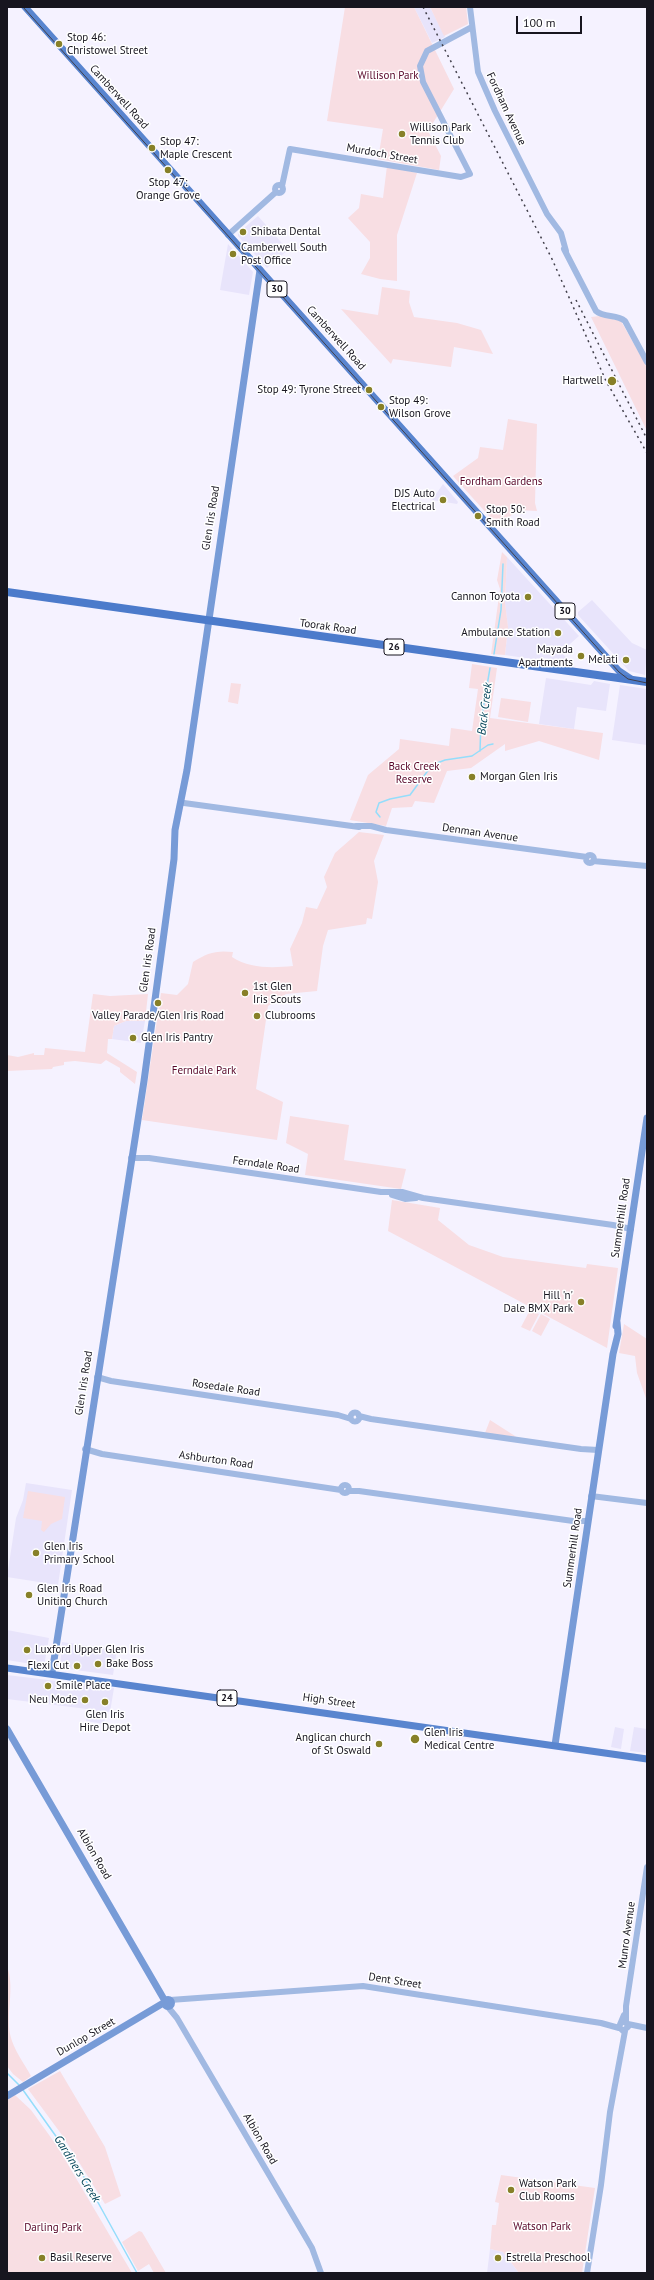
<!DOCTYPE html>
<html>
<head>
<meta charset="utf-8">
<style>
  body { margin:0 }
  #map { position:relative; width:654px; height:2280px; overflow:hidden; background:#f5f2ff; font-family:"PT Sans",sans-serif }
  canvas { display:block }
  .frame { position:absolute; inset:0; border:8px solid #17151f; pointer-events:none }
  .scale { position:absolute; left:516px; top:16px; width:66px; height:18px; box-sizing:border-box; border:2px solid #17151f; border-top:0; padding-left:5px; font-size:12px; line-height:14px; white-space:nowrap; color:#17151f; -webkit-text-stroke:3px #fff; paint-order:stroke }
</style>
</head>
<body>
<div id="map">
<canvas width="654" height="2280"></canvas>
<div class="frame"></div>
<div class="scale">100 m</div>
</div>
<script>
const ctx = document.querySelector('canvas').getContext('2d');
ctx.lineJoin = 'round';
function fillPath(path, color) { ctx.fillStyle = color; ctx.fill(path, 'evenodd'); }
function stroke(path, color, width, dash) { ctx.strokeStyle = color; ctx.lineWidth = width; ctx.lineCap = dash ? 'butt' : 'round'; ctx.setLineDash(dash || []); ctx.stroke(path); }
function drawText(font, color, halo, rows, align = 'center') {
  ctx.font = font + ' "PT Sans",sans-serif'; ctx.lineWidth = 3; ctx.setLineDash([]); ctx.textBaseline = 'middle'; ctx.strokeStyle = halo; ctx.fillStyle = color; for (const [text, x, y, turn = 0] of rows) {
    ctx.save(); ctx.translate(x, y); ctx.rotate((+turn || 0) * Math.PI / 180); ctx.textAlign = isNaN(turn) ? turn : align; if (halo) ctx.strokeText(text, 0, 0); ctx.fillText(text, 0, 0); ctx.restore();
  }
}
fillPath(new Path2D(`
  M414,7H430L445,37L432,43Z
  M258,216L288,250L267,268L238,236V233Z
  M228,244L253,272L249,295L220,290Z
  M443,484L458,502L457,504L432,500Z
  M507,557L579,636L561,652L573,665L505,655L508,627L505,603Z
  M592,600L632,643L647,650L645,675L629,671L578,615V612Z
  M546,678L591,685L594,681L610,684L606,711L577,707L574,729L539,724Z
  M620,685L647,689V745L612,740Z
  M126,1021H145L141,1043L112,1039L114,1026Z
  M26,1483L72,1490L58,1585L7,1577L16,1518L23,1500Z
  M7,1630L49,1638L44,1666L7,1660Z
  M62,1642L117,1650L113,1675L60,1668Z
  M7,1675L114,1688L110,1712H106L104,1724L86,1721L87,1709L7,1699Z
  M615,1727L624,1729L621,1749L611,1747Z
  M634,1727L647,1729V1753L630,1751Z
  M490,2249L503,2252L519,2273H487Z`), '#e8e4fb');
fillPath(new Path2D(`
  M345,7H414L454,89L428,131L441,156L439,170L378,159L383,129L327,121Z
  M430,7H466L468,24L444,36Z
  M387,166L417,173L397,235V281L380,279L361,274L370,258V242L348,218L359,208L361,194L383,198Z
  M382,287L410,291L409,302L414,317L457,323L481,330L493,354L454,347L451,367L393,359L391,364L341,309L378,315Z
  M600,316L621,321L647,367V431L591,317Z
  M508,419L537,424L535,503L537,511L518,510L498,526L453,476L478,458L480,447L503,450Z
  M502,552L507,557L505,603L508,627L505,655L491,654L500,589L497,580Z
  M472,664L497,668L490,718L603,733L599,760L539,741L505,751V744L471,768L447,771L434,803L415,801L412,807L392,808L386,826L350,820L368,775L399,749L400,739L449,746L451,728L472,731L478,689L469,688Z
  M231,683L241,684L238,704L228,702Z
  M501,698L531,702L528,722L498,717Z
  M359,832L384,835L374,861L378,882L372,919L367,918L366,924L328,930L323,946L317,991L286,994L268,1006L256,1089L283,1102L277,1140L142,1120L161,993L177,995L188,984L193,962C207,953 216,950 233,952L232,957C250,969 273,968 293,966L290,949L302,923L306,907L317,909L327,887L324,877L335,853Z
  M93,994L110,996L148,994L145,1021H126L114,1026L112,1039H108L107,1053L137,1072L135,1084L120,1072V1068L106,1060L101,1064L75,1061L64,1062V1065L53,1067L52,1069L7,1071V1055L18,1057L34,1053V1055H44L45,1048L85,1052Z
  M290,1116L349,1125L344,1160L406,1169L401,1189L305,1175L308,1154L286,1143Z
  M392,1200L440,1208L438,1220L469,1245L503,1257L586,1268L587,1264L618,1268L607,1348L388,1231Z
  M530,1310L539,1314L530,1331L521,1327Z
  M541,1314L550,1319L541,1336L532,1331Z
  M624,1324L647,1339V1401L637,1373L635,1356L619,1353Z
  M490,1420L515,1436L516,1437L485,1433Z
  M28,1491L65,1497L62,1519L51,1524L44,1532L41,1530L42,1521L23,1518Z
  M7,1966C15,1988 6,2011 10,2034C13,2049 24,2063 31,2076L23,2082L13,2074L7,2066Z
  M60,2071L105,2147L121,2196L105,2204L62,2135L28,2089Z
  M15,2095L31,2110L57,2146L132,2273H7V2100Z
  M501,2175L595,2188L582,2273H519L503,2252L490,2249L492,2225H496L499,2203L495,2202Z
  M139,2231L142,2232L166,2273H154L149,2264L138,2271L122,2242Z`), '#f8dee3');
stroke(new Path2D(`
  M494,654L501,610L503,564
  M480,751L481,721L490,668
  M380,817L376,812L379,803L390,799L410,795L432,765L445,760L472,756L488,745L493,744
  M7,2073L19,2085
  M23,2090L80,2170L137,2273`), '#94ddfb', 1.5);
stroke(new Path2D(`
  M470,7L478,72L495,111L547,214L561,233L566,251
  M275 189a4 4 0 1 1 8 0a4 4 0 1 1-8 0Z
  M282,186L290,149L461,177L470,174L423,82L420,66L427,51L472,27
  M228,235L276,192
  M564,249L596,311C604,318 617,314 625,321L647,362
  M184,803L359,827
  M356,826H371L386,830L587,857
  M586 859a4 4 0 1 1 8 0a4 4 0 1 1-8 0Z
  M593,861L647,866
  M131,1158H149L381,1192H402L423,1198L613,1225L631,1229
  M392,1195L405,1199L416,1198
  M97,1377L111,1381L338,1415L351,1419
  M350.5 1417a4.5 4.5 0 1 1 9 0a4.5 4.5 0 1 1-9 0Z
  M359,1416L371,1419L581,1449L598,1450
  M85,1449L102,1454L341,1490
  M341 1489a4 4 0 1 1 8 0a4 4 0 1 1-8 0Z
  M348,1491H359L573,1521H588
  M591,1496L647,1503
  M170,2000L363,1986L601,2023L619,2028
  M168,2007L177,2018L312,2248L321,2273
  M624,2022L627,2023L628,2027L623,2031L619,2027L624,2015
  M626,2023V2006L647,1867
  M628,2024L647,2028
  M587,2273L601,2185L610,2112L625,2031`), '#a1b9e2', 6);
stroke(new Path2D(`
  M616,1326L647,1118
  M52,1673L144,1081L174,859L175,830L187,770L260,270
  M7,1729L165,2001
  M555,1745L613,1354L618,1334L617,1322
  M164.5 2003a3.5 3.5 0 1 1 7 0a3.5 3.5 0 1 1-7 0Z
  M7,2096L165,2002`), '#779bd7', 7);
stroke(new Path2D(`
  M25,7L619,671L631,679
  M7,1668L647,1759`), '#5985cf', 7);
stroke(new Path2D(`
  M7,592L647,682`), '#4c7bcb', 8);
stroke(new Path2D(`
  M23,7L619,672L628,679L647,683`), '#403e49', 1);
stroke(new Path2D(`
  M423,7L552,259L606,381L647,453
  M576,300L647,439`), '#403e49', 1.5, [2, 4]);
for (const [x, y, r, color] of [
  [59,44,4,"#878028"],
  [402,134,4,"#878028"],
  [152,148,4,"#878028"],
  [168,170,4,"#878028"],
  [243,232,4,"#878028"],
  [233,254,4,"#878028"],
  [612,381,5,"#878028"],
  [369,390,4,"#878028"],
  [381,407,4,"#878028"],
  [443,500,4,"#878028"],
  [478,516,4,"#878028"],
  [528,597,4,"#878028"],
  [558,633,4,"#878028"],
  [581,656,4,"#878028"],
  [626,660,4,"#878028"],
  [472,777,4,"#878028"],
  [245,993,4,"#878028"],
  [158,1003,4,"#878028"],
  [257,1016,4,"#878028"],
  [133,1038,4,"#878028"],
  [581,1302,4,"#878028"],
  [36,1553,4,"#878028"],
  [29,1595,4,"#878028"],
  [27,1650,4,"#878028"],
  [98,1664,4,"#878028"],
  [77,1666,4,"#878028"],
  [48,1686,4,"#878028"],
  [85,1700,4,"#878028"],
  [105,1702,4,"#878028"],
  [415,1739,5,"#878028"],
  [379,1744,4,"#878028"],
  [511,2190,4,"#878028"],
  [42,2258,4,"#878028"],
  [498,2258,4,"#878028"]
]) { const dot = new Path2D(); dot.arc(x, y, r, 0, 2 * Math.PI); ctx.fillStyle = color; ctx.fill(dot); stroke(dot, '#fff', 1.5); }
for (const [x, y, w] of [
  [277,289,20],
  [565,611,20],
  [394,647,20],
  [227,1698,20]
]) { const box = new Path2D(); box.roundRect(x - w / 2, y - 8, w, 16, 3); ctx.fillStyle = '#fff'; ctx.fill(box); stroke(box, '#17151f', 1); }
drawText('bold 10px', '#17151f', null, [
  ["30",277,289],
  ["30",565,611],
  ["26",394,647],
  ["24",227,1698]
]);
drawText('11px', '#17151f', '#fff', [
  ["Stop 46:",67,38],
  ["Christowel Street",67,51],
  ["Willison Park",410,128],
  ["Tennis Club",410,141],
  ["Stop 47:",160,142],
  ["Maple Crescent",160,155],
  ["Stop 47:",168,183,"center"],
  ["Orange Grove",168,196,"center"],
  ["Shibata Dental",251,232],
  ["Camberwell South",241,248],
  ["Post Office",241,261],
  ["Hartwell",603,381,"right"],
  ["Stop 49: Tyrone Street",361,390,"right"],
  ["Stop 49:",389,401],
  ["Wilson Grove",389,414],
  ["DJS Auto",435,494,"right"],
  ["Electrical",435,507,"right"],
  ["Stop 50:",486,510],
  ["Smith Road",486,523],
  ["Cannon Toyota",520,597,"right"],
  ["Ambulance Station",550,633,"right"],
  ["Mayada",573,650,"right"],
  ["Apartments",573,663,"right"],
  ["Melati",618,660,"right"],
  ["Morgan Glen Iris",480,777],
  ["1st Glen",253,987],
  ["Iris Scouts",253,1000],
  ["Valley Parade/Glen Iris Road",158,1016,"center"],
  ["Clubrooms",265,1016],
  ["Glen Iris Pantry",141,1038],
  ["Hill 'n'",573,1296,"right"],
  ["Dale BMX Park",573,1309,"right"],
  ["Glen Iris",44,1547],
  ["Primary School",44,1560],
  ["Glen Iris Road",37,1589],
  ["Uniting Church",37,1602],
  ["Luxford Upper Glen Iris",35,1650],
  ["Bake Boss",106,1664],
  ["Flexi Cut",69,1666,"right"],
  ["Smile Place",56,1686],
  ["Neu Mode",77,1700,"right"],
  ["Glen Iris",105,1715,"center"],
  ["Hire Depot",105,1728,"center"],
  ["Glen Iris",424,1733],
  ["Medical Centre",424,1746],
  ["Anglican church",371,1738,"right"],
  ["of St Oswald",371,1751,"right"],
  ["Watson Park",519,2184],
  ["Club Rooms",519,2197],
  ["Basil Reserve",50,2258],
  ["Estrella Preschool",506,2258]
], 'left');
drawText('11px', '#580729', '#fff', [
  ["Willison Park",388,76],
  ["Fordham Gardens",501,482],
  ["Back Creek",414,767],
  ["Reserve",414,780],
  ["Ferndale Park",204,1071],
  ["Watson Park",542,2227],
  ["Darling Park",53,2228]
]);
drawText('11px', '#17151f', '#fff', [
  ["Camberwell Road",119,97,48],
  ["Fordham Avenue",506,109,65],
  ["Murdoch Street",382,154,10],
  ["Camberwell Road",336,338,48],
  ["Glen Iris Road",211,518,-81],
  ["Toorak Road",328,627,8],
  ["Denman Avenue",480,833,8],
  ["Glen Iris Road",148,960,-82],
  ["Ferndale Road",266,1165,8],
  ["Summerhill Road",621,1218,-82],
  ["Glen Iris Road",84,1383,-81],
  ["Rosedale Road",226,1388,8],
  ["Ashburton Road",216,1460,8],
  ["Summerhill Road",573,1548,-82],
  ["High Street",329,1701,8],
  ["Albion Road",94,1854,60],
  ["Munro Avenue",627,1935,-82],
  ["Dent Street",395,1981,9],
  ["Dunlop Street",86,2037,-30],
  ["Albion Road",260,2139,60]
]);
drawText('italic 12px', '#06465b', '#fff', [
  ["Back Creek",485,709,-83],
  ["Gardiners Creek",77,2169,58]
]);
</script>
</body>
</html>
